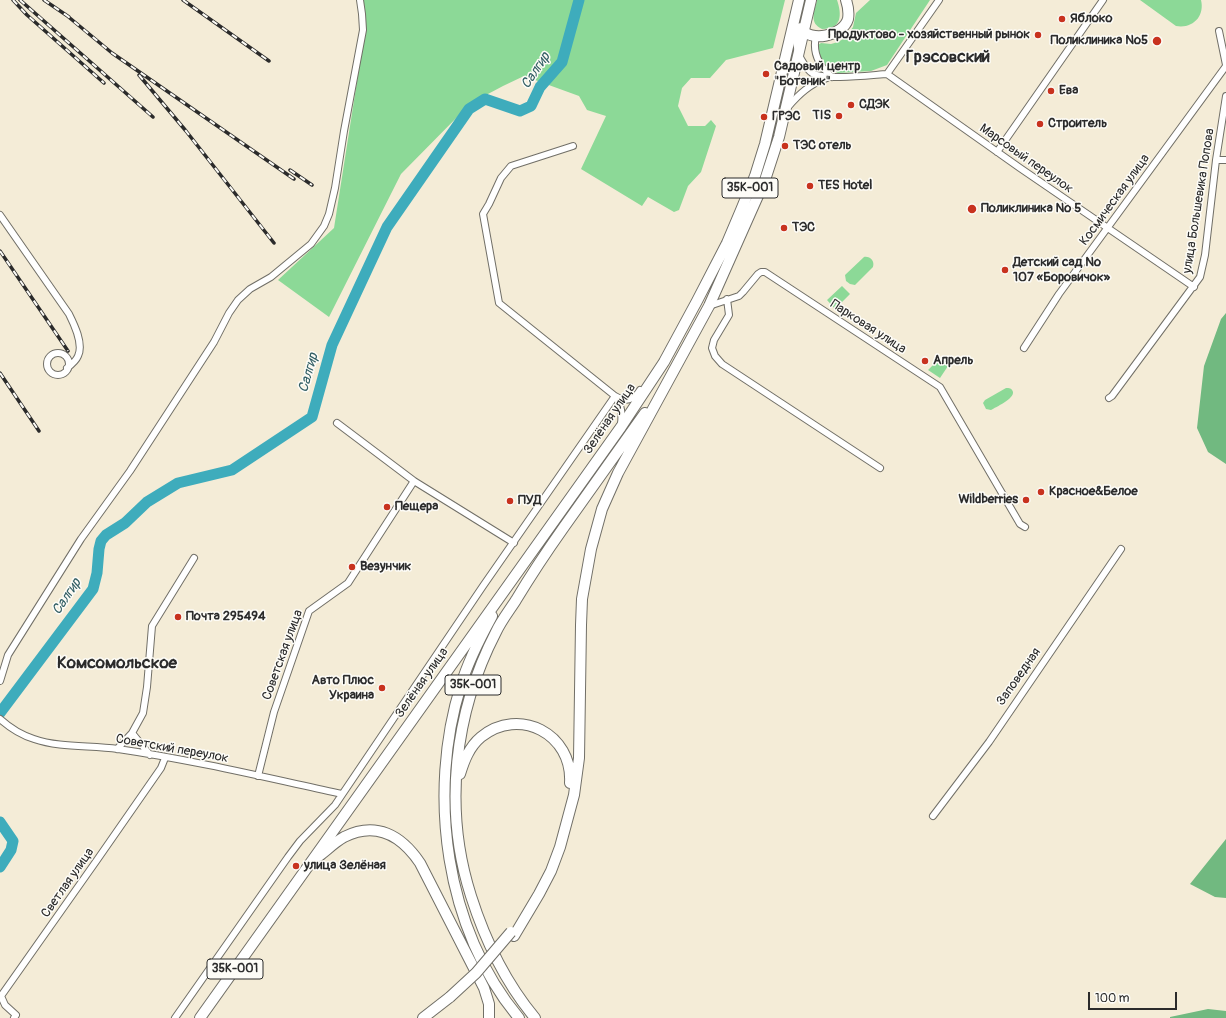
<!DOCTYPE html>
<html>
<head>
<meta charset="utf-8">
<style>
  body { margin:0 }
  #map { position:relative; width:1226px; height:1018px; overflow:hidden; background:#f4ecd7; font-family:Pangolin,sans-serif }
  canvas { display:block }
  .scale { position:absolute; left:1088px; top:992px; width:89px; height:18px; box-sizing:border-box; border:2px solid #2b2b2b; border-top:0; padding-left:5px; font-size:12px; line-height:14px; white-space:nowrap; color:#2b2b2b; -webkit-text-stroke:3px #fdfcf7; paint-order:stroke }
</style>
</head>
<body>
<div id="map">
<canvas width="1226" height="1018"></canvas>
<div class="scale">100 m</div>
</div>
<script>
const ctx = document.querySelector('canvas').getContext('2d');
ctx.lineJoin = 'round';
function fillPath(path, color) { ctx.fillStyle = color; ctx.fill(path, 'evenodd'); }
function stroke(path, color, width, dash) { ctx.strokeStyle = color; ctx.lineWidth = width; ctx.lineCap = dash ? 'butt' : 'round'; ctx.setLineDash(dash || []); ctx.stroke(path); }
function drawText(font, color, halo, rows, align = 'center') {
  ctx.font = font + ' Pangolin,sans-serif'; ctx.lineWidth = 3; ctx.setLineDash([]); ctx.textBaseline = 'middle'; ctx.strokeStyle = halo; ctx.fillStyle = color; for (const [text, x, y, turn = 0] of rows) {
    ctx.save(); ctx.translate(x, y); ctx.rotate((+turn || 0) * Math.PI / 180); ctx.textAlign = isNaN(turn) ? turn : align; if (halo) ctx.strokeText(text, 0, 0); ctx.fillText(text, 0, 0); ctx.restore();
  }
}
fillPath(new Path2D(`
  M362,0H785L773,48L726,60L710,78H691L682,88L678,106L688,126H705L711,120L716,126L701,172L688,186L679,210L674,212L648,197L642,206L581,169L606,116L587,110L579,96L524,76L503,86L471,103L401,174L329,317L278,280L334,228L366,24Z
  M817,0H837C842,15 842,29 822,29C809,23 814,12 817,0Z
  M870,0H930L887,65L871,71L838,73L830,69L825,64L820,58L818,49V45L821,43L831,44L838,42L845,38L853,27L856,13Z
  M1140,0H1201C1205,16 1193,29 1176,26Z
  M864,257C870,256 875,261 873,267L855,285L850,284L846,281L845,275Z
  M842,286L850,294L835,309L827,300Z
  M940,358L948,366L940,378L928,370Z
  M1006,388C1009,388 1012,388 1013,392C1014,399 996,407 991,410L986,409L983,403L985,400Z`), '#8cd997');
fillPath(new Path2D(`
  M1226,313V464L1208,452L1197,428L1204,366L1221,319Z
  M1226,839V898L1215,897L1190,884Z
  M1208,1009L1226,1011V1018H1170V1017Z`), '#71b980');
stroke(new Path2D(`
  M0,713L93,589L97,573L99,549L101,541L106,535L125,523L147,502L178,483L232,470L312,417L332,345L387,227L469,109L485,99L520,111L531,106L540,87L562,62L579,0
  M0,822L13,841L11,850L0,867`), '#3eacbc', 11);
const street = new Path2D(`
  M797,28C795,39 796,49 801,59C804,64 807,70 812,73C824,81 871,75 887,74
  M1219,31L1226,65
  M816,36C812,53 819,66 832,77
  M887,74L1020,168L1194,287
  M887,74L939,0
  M788,107C799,94 810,84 827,78
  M573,146L511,166L501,178L489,204L483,214L499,303L615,396C626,402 633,401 640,390
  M997,152L1103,0
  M1216,160H1226
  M0,215L69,314C74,324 84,344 78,356C76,361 71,365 67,368
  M727,299L729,315L714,340L712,348L715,356L722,364L880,468
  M709,306L739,296L743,292L758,274L761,272H765L940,387L1020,524L1025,527
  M1024,348L1059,294L1226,66
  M47 364a11 11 0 1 1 22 0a11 11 0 1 1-22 0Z
  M1109,398L1112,396L1200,277L1205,255L1216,160L1226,96
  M337,423L414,481L514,543
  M0,681L8,655L81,539L130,471L214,342L229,313L238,300L250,289L271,277L311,244L324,226L329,214L335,188L344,131L363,30L362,14L360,0
  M0,719C10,728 21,735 34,739C60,748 91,745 118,749C193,760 268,778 342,794
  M132,733L150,755
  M117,749L132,733L143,713L147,687L152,626L194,558
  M258,776L274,712L309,611L348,583L414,481
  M933,816L989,742L1121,549
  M14,1018L16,1015L5,1005L1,996L97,860L161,768L165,758
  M175,1018L288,857L300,841L335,805L483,586L615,396C622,405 622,414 621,424`);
const primary = new Path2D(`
  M801,28C810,43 843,36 848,19C849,13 848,6 846,0
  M492,616C480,638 468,661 461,685C427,793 445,930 519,1018
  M460,774C464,761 469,747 481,737C519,706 573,734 570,783
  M319,856C327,850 335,842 344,837C376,821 401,835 420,863L484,988L489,1004V1018
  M514,936L539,894L551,871L560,847L574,795L579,758L581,625L582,599L591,549L602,509L618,473L709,306L765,180L779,137L811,0
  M200,1018L621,427L664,362L697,301L727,243L741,210L755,176L765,144L799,0
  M423,1018L450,997
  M535,1018C505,982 485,940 471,896C443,809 454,713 496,632C501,621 509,611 516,600C531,575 547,551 564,527C591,489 618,451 645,413`);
stroke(street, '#716f67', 8);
stroke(primary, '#716f67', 12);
stroke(street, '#fff', 6);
stroke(primary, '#fff', 10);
const rail = new Path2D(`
  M13,0L27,15L104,83
  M20,0L153,117
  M44,0L69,17
  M183,0L269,61
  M65,14L112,53L294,179
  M139,75L186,131L274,243
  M290,170L312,185
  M0,251L68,351
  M0,373L39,431`);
stroke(rail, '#2b2b2b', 3.5);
stroke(rail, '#fdfcf7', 2, [6]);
const primaryBridge = new Path2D(`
  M450,997L476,973L511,932`);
stroke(primaryBridge, '#716f67', 12, []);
stroke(primaryBridge, '#fff', 10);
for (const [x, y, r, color] of [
  [1062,19,4,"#c8321e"],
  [1038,35,4,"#c8321e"],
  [1157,41,5,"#c8321e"],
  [766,74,4,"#c8321e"],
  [1051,91,4,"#c8321e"],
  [851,105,4,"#c8321e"],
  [839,116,4,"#c8321e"],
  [764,117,4,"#c8321e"],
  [1040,124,4,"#c8321e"],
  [785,146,4,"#c8321e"],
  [810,186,4,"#c8321e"],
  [972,209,5,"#c8321e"],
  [784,228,4,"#c8321e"],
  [1005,270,4,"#c8321e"],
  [925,361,4,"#c8321e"],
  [1041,492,4,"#c8321e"],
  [1026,500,4,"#c8321e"],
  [510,501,4,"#c8321e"],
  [387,507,4,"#c8321e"],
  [352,567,4,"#c8321e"],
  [178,617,4,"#c8321e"],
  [382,688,4,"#c8321e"],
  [296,866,4,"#c8321e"]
]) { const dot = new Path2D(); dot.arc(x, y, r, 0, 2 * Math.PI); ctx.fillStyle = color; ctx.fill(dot); stroke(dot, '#fdfcf7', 1.5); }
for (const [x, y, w] of [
  [750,188,56],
  [473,685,56],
  [235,969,56]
]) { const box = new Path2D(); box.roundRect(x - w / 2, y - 10, w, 20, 3); ctx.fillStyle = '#fdfcf7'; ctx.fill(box); stroke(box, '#2b2b2b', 1); }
drawText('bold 12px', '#2b2b2b', null, [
  ["35К-001",750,188],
  ["35К-001",473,685],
  ["35К-001",235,969]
]);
drawText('bold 13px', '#2b2b2b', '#fdfcf7', [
  ["Яблоко",1070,19],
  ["Продуктово - хозяйственный рынок",1030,35,"right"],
  ["Поликлиника №5",1148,41,"right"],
  ["Садовый центр",774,67],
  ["\"Ботаник\"",774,82],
  ["Ева",1059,91],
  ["СДЭК",859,105],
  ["TIS",831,116,"right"],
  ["ГРЭС",772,117],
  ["Строитель",1048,124],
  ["ТЭС отель",793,146],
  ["TES Hotel",818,186],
  ["Поликлиника № 5",981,209],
  ["ТЭС",792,228],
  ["Детский сад №",1013,263],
  ["107 «Боровичок»",1013,278],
  ["Апрель",933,361],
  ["Красное&Белое",1049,492],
  ["Wildberries",1018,500,"right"],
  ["ПУД",518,501],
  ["Пещера",395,507],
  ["Везунчик",360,567],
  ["Почта 295494",186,617],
  ["Авто Плюс",374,681,"right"],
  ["Украина",374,696,"right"],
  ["улица Зелёная",304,866]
], 'left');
drawText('13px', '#2b2b2b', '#fdfcf7', [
  ["Марсовый переулок",1026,159,35],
  ["Космическая улица",1115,200,-54],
  ["улица Большевика Попова",1199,201,-81],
  ["Парковая улица",868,327,33],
  ["Зелёная улица",610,419,-56],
  ["Советская улица",283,655,-70],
  ["Заповедная",1019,677,-55],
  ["Зелёная улица",422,683,-55],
  ["Советский переулок",172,749,10],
  ["Светлая улица",68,883,-55]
]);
drawText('italic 14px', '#335f65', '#fdfcf7', [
  ["Салгир",536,71,-56],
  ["Салгир",309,373,-74],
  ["Салгир",67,597,-56]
]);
drawText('bold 17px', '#2b2b2b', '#fdfcf7', [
  ["Грэсовский",948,58],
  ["Комсомольское",117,664]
]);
</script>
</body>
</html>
